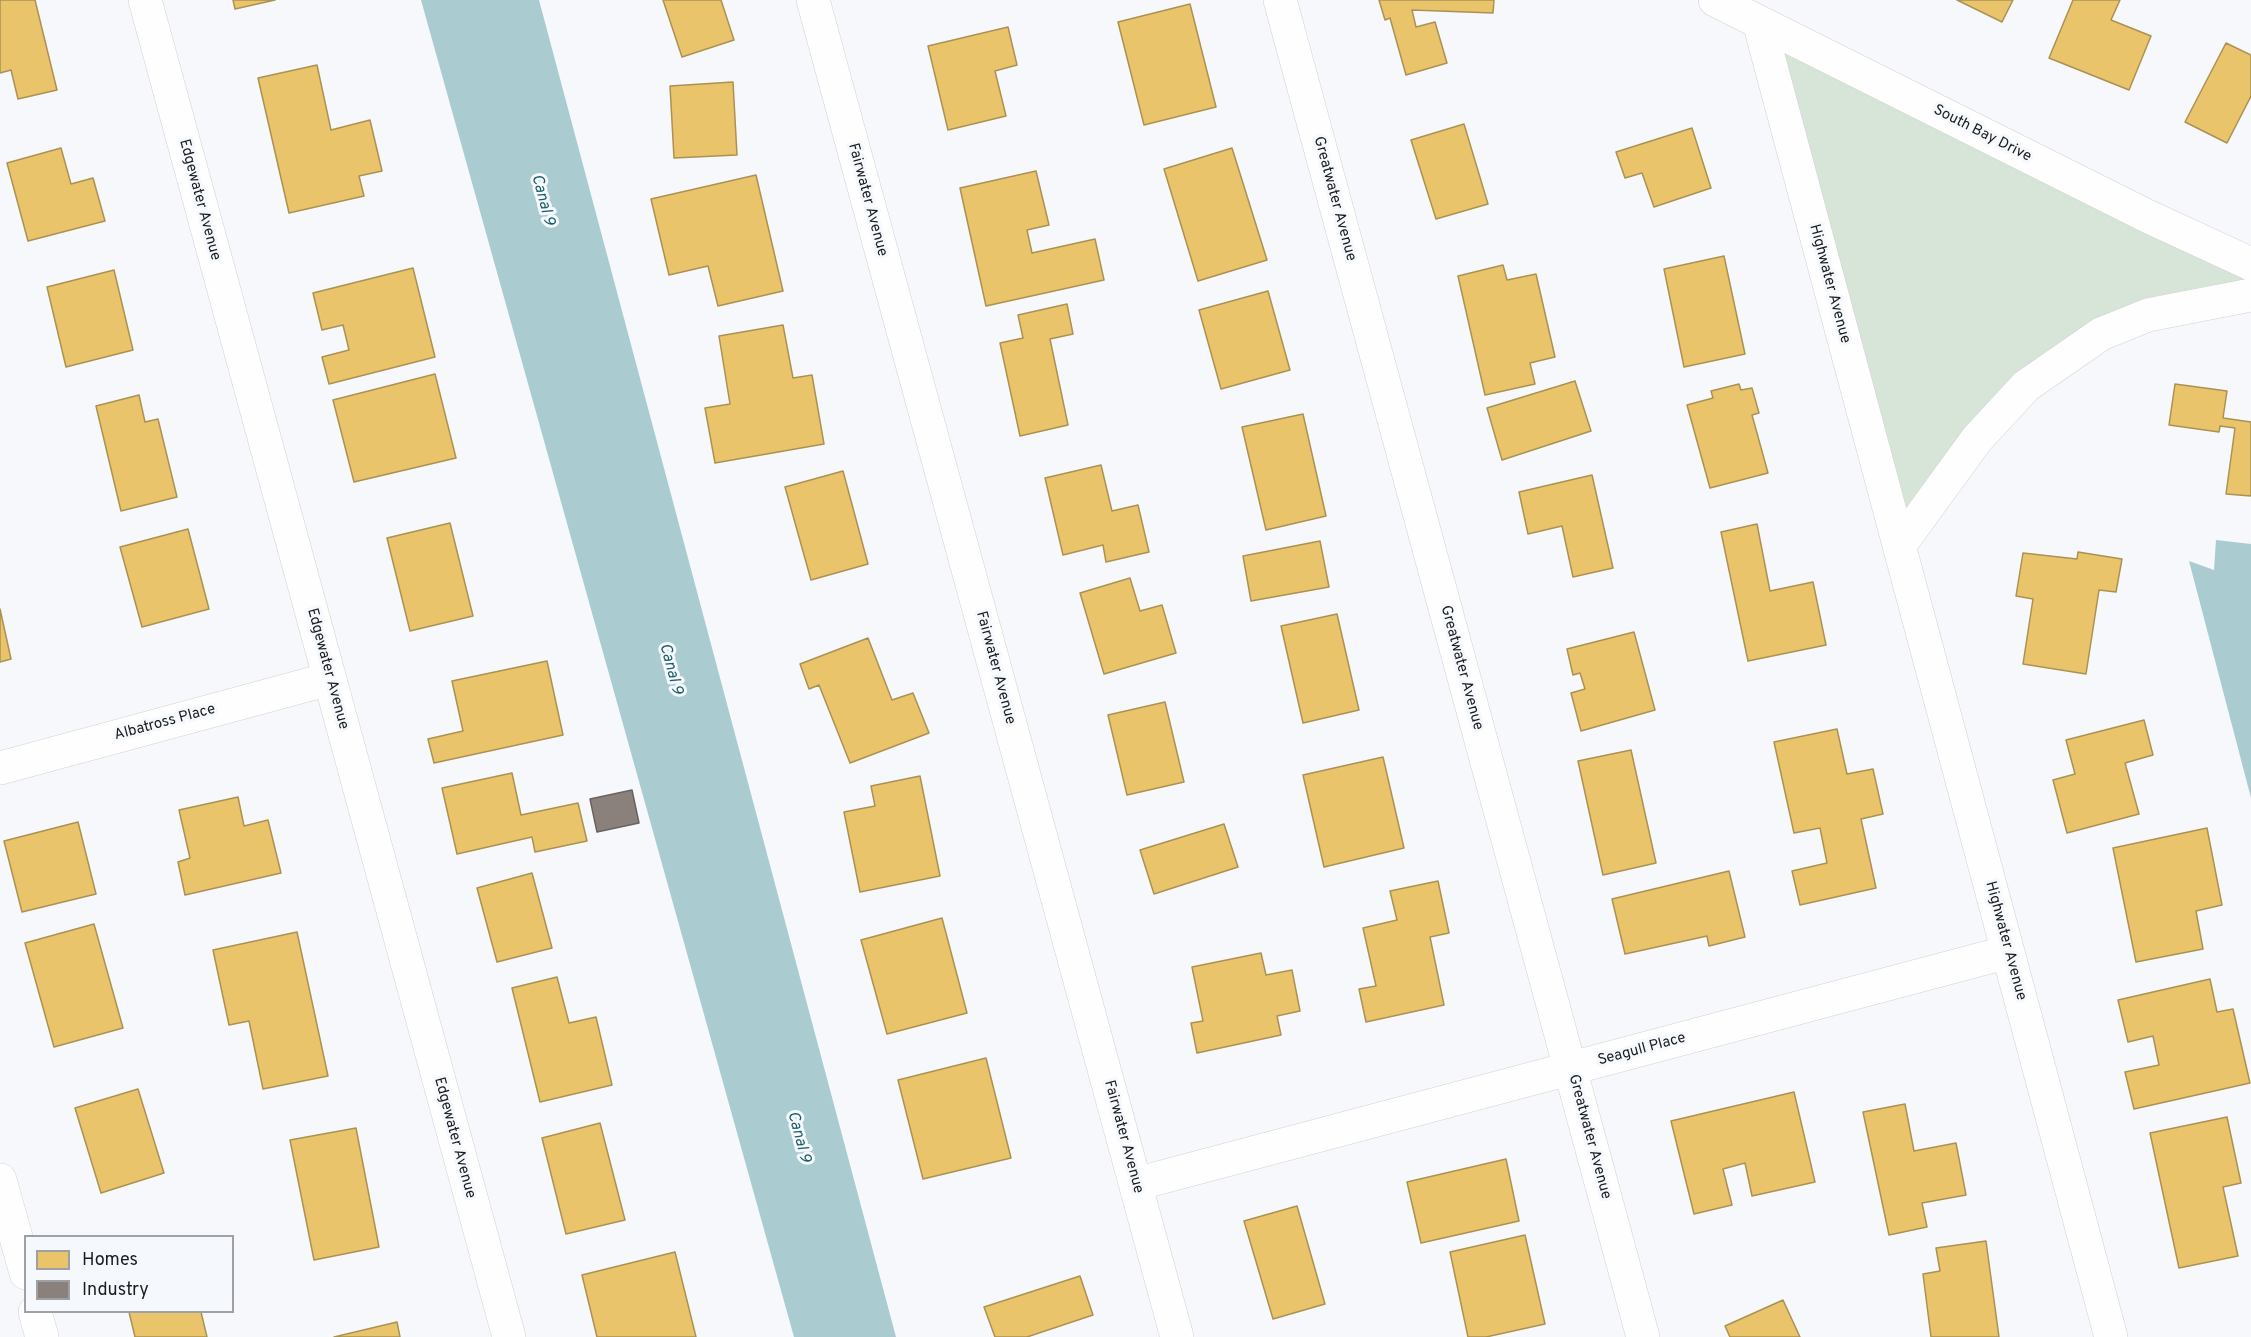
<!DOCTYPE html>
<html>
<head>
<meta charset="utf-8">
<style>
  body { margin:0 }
  #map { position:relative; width:2251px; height:1337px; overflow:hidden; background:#f6f8fb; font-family:Overpass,sans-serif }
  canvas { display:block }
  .legend { position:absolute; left:24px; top:1235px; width:210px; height:78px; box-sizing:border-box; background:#f5f8fc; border:2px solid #9ea0a3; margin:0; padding:8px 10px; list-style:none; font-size:18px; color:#1b1c1e }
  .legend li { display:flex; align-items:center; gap:12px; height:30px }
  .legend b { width:30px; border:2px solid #9ea0a3 }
</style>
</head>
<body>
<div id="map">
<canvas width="2251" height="1337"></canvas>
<ul class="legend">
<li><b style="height:16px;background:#e9c46a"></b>Homes</li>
<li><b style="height:16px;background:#8a817c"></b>Industry</li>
</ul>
</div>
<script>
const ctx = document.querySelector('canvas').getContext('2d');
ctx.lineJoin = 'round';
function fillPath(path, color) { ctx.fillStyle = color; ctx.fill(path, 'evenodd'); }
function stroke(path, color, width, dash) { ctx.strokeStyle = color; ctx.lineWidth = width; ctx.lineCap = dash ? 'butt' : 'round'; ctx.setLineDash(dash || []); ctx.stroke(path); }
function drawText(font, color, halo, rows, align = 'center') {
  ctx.font = font + ' Overpass,sans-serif'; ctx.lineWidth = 6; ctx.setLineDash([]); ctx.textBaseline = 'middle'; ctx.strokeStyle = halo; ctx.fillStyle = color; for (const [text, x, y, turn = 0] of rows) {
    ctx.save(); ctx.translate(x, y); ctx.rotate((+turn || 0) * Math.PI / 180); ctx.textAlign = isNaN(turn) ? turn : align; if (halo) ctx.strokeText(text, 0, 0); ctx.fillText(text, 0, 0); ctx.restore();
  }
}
fillPath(new Path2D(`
  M1769,37L2251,268V289L2034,371L1902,531Z`), '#d7e5d9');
fillPath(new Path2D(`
  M421,0H539L896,1337H794Z
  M2216,540L2251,544V798L2189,561L2214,570Z`), '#aaccd0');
const homes = new Path2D(`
  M0,0H35L57,90L18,99L11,70L0,73Z
  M233,0H275L235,9Z
  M663,0H721L734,40L682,57Z
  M1379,0H1494L1493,13L1412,10L1416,27L1435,22L1447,63L1406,75L1390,18L1385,20Z
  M1957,0H2013L2002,22Z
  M2073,0H2120L2111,20L2151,36L2129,90L2049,58Z
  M1190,4L1216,107L1144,125L1118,22Z
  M1008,27L1017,65L995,71L1006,116L948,130L928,46Z
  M2226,43L2251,55V96L2227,143L2185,122Z
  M317,65L331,130L370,120L382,171L359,176L364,196L289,213L258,78Z
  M733,82L737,155L674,158L670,86Z
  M1464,124L1488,204L1436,219L1411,140Z
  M1692,128L1711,188L1654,207L1642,173L1625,178L1616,152Z
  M61,148L71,184L93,178L105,221L28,241L7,163Z
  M1232,148L1267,260L1198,281L1164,169Z
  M1036,171L1049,225L1027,230L1032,253L1095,239L1104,280L986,306L960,188Z
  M756,175L783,291L718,306L708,266L669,275L651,199Z
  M1724,256L1745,354L1684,367L1664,269Z
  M1503,265L1507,280L1536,274L1555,357L1530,363L1535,384L1485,395L1458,276Z
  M413,268L435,357L329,384L322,357L349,350L343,325L322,330L313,293Z
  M114,270L133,350L66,367L47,287Z
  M1268,291L1290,370L1221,389L1199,310Z
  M1067,304L1073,334L1050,339L1068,425L1020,436L1000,343L1023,338L1018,315Z
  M783,325L793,378L812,375L824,444L715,463L705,408L730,404L719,336Z
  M435,374L456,458L354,482L333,400Z
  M1575,381L1591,431L1502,460L1487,408Z
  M1739,384L1741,390L1752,388L1759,413L1752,415L1768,473L1710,488L1687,405L1713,398L1711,391Z
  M2175,384L2227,391L2223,418L2251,422V496L2226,494L2235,428L2220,426L2219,432L2169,425Z
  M139,395L145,422L158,419L177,497L121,511L96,406Z
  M1303,414L1326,516L1266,530L1242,427Z
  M1101,465L1112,511L1138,505L1149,552L1106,562L1103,545L1063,555L1045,478Z
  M843,471L868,564L811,580L785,487Z
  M1592,475L1613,568L1573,577L1562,526L1528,534L1519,492Z
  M450,523L473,616L410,631L387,538Z
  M1757,524L1770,591L1813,582L1826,645L1748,661L1721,532Z
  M188,529L209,609L142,627L120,547Z
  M1320,541L1329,587L1251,601L1243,556Z
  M2078,552L2122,559L2116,592L2099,590L2086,674L2023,664L2033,599L2016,596L2023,553L2077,559Z
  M1130,578L1140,611L1162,605L1176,653L1104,674L1080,593Z
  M0,609L11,659L0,662Z
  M1337,614L1359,710L1303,723L1281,626Z
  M1634,632L1655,710L1581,731L1571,693L1585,689L1580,673L1573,675L1567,649Z
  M868,638L892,700L913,693L929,733L850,763L819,685L809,689L800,664Z
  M547,661L563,735L434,763L428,739L463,731L452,681Z
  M1165,702L1184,782L1127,795L1108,715Z
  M2144,720L2153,755L2125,763L2139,814L2067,833L2053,780L2075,774L2066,740Z
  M1837,729L1847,774L1873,769L1883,814L1861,819L1876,888L1800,905L1792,871L1827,863L1820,828L1794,833L1774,742Z
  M1631,750L1656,863L1603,875L1578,761Z
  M1383,757L1404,848L1324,867L1303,775Z
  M512,773L521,815L578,803L587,841L535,852L532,837L457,854L442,788Z
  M920,776L940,876L860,892L844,812L875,806L871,786Z
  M238,797L244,826L268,820L281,873L185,895L178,862L190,858L179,810Z
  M78,822L96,894L22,912L4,841Z
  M1224,824L1238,867L1154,894L1140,850Z
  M2207,828L2222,905L2196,911L2203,949L2136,962L2113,848Z
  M1729,871L1745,937L1709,946L1707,936L1625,954L1612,899Z
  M532,873L552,948L497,962L477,888Z
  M1438,881L1449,933L1430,937L1444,1005L1366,1022L1359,989L1376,986L1363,928L1397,920L1390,891Z
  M942,918L967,1013L887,1034L861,940Z
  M94,924L123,1028L54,1047L25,943Z
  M297,932L328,1076L263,1089L249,1021L229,1025L213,950Z
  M1261,953L1266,975L1292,970L1300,1011L1277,1016L1281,1035L1197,1053L1191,1023L1203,1021L1192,967Z
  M557,977L569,1023L596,1017L612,1085L540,1102L512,988Z
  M2210,979L2217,1012L2233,1009L2250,1083L2134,1109L2125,1072L2159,1065L2153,1036L2128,1042L2118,1000Z
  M986,1058L1011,1158L923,1179L898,1080Z
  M138,1089L164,1173L101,1193L75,1108Z
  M1794,1092L1815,1182L1752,1196L1745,1163L1723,1169L1732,1205L1694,1214L1671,1121Z
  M1905,1104L1914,1151L1956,1143L1966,1195L1922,1203L1927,1227L1889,1235L1863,1112Z
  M2227,1117L2241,1183L2223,1187L2238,1256L2179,1268L2150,1133Z
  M600,1123L625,1220L566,1234L542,1138Z
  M356,1128L379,1247L314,1260L290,1140Z
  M1506,1159L1519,1221L1421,1243L1407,1182Z
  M1297,1206L1325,1304L1273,1319L1244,1221Z
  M1525,1235L1545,1324L1486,1337H1468L1450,1252Z
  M1986,1241L1999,1337H1931L1923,1274L1940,1271L1936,1248Z
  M675,1252L696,1337H597L582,1275Z
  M1080,1276L1093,1315L1027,1337H995L984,1307Z
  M1783,1300L1800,1337H1730L1725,1326Z
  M129,1312H201L207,1337H135Z
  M397,1322L400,1337H334Z`);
fillPath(homes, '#e9c46a');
stroke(homes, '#ab9253', 1.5);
const industry = new Path2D(`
  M632,790L639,823L597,832L590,799Z`);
fillPath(industry, '#8a817c');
stroke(industry, '#696360', 1.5);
const minor = new Path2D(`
  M145,0L509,1337
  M813,0L1177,1337
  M1280,0L1643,1337
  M1715,0L2147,216L2251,264
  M1759,22L2111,1337
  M1899,546L1977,439L2026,386L2101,334L2148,315L2251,295
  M0,768L329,679
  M0,1180L26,1273
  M1136,1184L2008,952
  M35,1312L42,1337`);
stroke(minor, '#d1d2d4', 34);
stroke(minor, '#fefefe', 33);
drawText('15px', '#1b1c1e', '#f5f8fc', [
  ["South Bay Drive",1982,134,27],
  ["Greatwater Avenue",1334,199,75],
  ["Edgewater Avenue",199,200,75],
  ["Fairwater Avenue",867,200,75],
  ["Highwater Avenue",1829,284,75],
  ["Fairwater Avenue",995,668,75],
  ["Greatwater Avenue",1461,668,75],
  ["Edgewater Avenue",327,669,75],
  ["Albatross Place",165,723,-15],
  ["Highwater Avenue",2005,941,75],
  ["Seagull Place",1642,1050,-15],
  ["Fairwater Avenue",1123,1137,75],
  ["Greatwater Avenue",1589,1137,75],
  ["Edgewater Avenue",454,1138,75]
]);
drawText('italic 16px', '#1b5d63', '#f5f8fc', [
  ["Canal 9",542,200,75],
  ["Canal 9",670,669,75],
  ["Canal 9",798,1137,75]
]);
</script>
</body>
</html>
